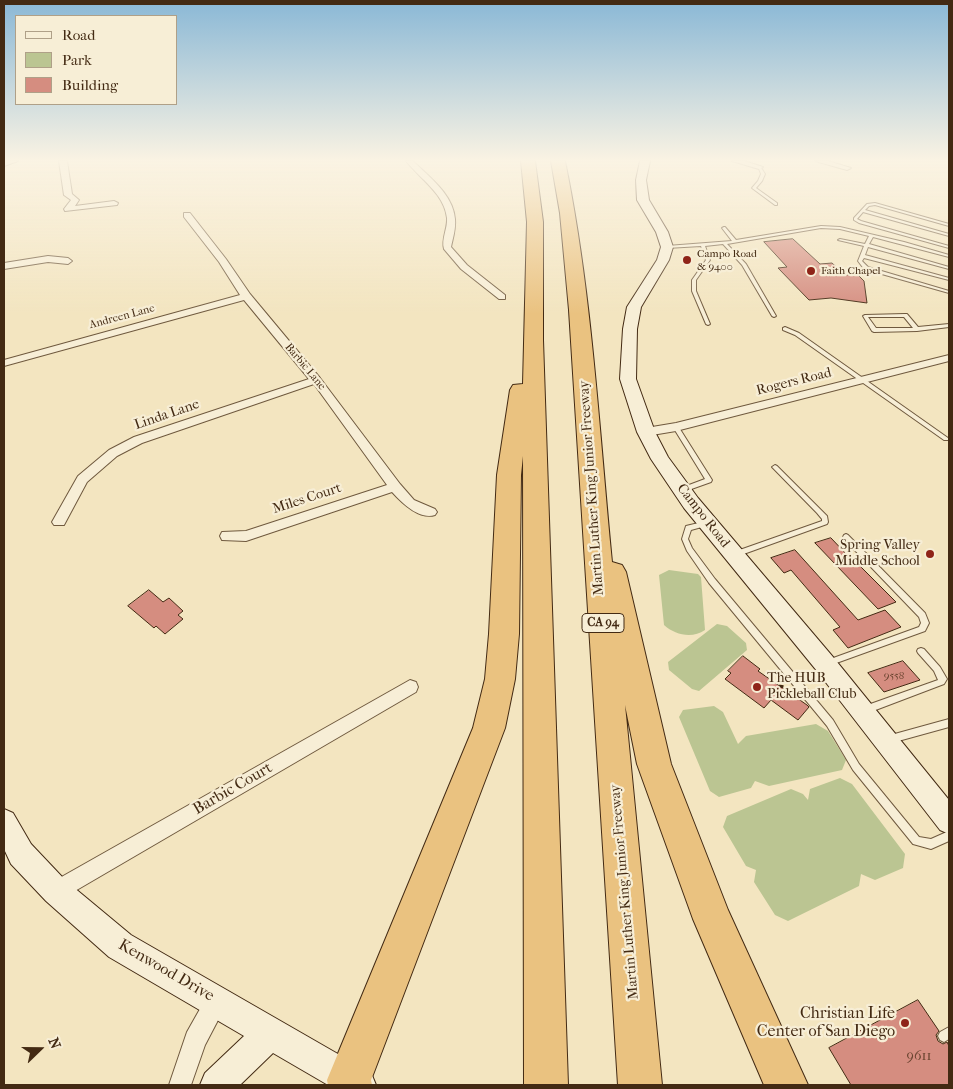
<!DOCTYPE html>
<html>
<head>
<meta charset="utf-8">
<style>
  body { margin:0 }
  #map { position:relative; width:953px; height:1089px; overflow:hidden; background:#f3e5c0; font-family:"IM FELL French Canon",serif }
  canvas { display:block }
  .frame { position:absolute; inset:0; border:5px solid #432a13; pointer-events:none }
  .legend { position:absolute; left:15px; top:15px; width:162px; height:90px; box-sizing:border-box; background:#f7eed6; border:1px solid #afa088; margin:0; padding:6px 9px; list-style:none; font-size:15px; color:#432a13 }
  .legend li { display:flex; align-items:center; gap:10px; height:25px }
  .legend b { width:25px; border:1px solid #afa088 }
  .north { position:absolute; left:15px; top:1024px; width:50px; height:50px; -webkit-text-stroke:4px #f7eed6; paint-order:stroke; rotate:68deg; font-size:14px; font-weight:700; line-height:20px; text-align:center; color:#432a13 }
  .north::after { content:''; display:block; margin:auto; width:18px; height:22px; background:#432a13; clip-path:polygon(50% 0,100% 100%,50% 72%,0 100%) }
</style>
</head>
<body>
<div id="map">
<canvas width="953" height="1089"></canvas>
<div class="frame"></div>
<ul class="legend">
<li><b style="height:6px;background:#f7eed6"></b>Road</li>
<li><b style="height:14px;background:#bbc592"></b>Park</li>
<li><b style="height:14px;background:#d58d80"></b>Building</li>
</ul>
<div class="north">N</div>
</div>
<script>
const ctx = document.querySelector('canvas').getContext('2d');
ctx.lineJoin = 'round';
function fillPath(path, color) { ctx.fillStyle = color; ctx.fill(path, 'evenodd'); }
function stroke(path, color, width, dash) { ctx.strokeStyle = color; ctx.lineWidth = width; ctx.lineCap = dash ? 'butt' : 'round'; ctx.setLineDash(dash || []); ctx.stroke(path); }
function drawText(font, color, halo, rows, align = 'center') {
  ctx.font = font + ' "IM FELL French Canon",serif'; ctx.lineWidth = 4.5; ctx.setLineDash([]); ctx.textBaseline = 'middle'; ctx.strokeStyle = halo; ctx.fillStyle = color; for (const [text, x, y, turn = 0] of rows) {
    ctx.save(); ctx.translate(x, y); ctx.rotate((+turn || 0) * Math.PI / 180); ctx.textAlign = isNaN(turn) ? turn : align; if (halo) ctx.strokeText(text, 0, 0); ctx.fillText(text, 0, 0); ctx.restore();
  }
}
fillPath(new Path2D(`
  M669,570L698,574L701,577L705,630C692,639 675,635 664,625L659,575Z
  M717,624L727,626L746,643L747,650L699,691L692,689L669,670L668,662Z
  M714,706L723,712L738,744L746,736L816,724L828,731L846,760L842,770L769,786L755,781L751,788L719,797L710,791L679,717L683,710Z
  M840,778L852,784L905,854L903,868L875,880L861,874L859,886L788,921L775,915L754,882L756,870L746,866L723,827L727,816L791,789L803,794L808,800L810,789Z`), '#bbc592');
const building = new Path2D(`
  M793,239L820,264L832,263L845,275L857,274L864,281L867,303L831,298L809,300L778,268L787,267L764,242Z
  M831,538L848,556H850L896,602L878,609L815,543Z
  M795,550L858,620L885,610L901,627L848,648L833,630L840,627L791,570L784,573L771,558Z
  M149,590L163,602L169,598L183,611L178,615L183,619L165,634L156,626L154,628L128,606Z
  M743,656L760,669L758,671L807,705L809,707L798,720L771,700L764,708L725,679L731,673L728,671Z
  M903,661L920,680L884,692L868,673Z
  M918,1000L939,1031L936,1035L938,1041L943,1044L947,1042L949,1046V1085H851L829,1048Z`);
fillPath(building, '#d58d80');
stroke(building, '#432a13', 1);
const lane = new Path2D(`
  M758,166H760L765,174L762,181L756,188L777,203V205H775L752,188L758,181L761,174Z
  M875,203L949,224V226L875,205L869,206L865,210L949,234V236L863,212L857,219L861,221L949,246V248L859,223L854,220V218L867,204Z
  M821,226L840,227L904,242L949,255V257L873,237L869,244L949,267V269L868,247L865,255L949,278V280L864,258L862,261L868,267L949,291V293L864,269L858,261L864,246L838,240L840,239L865,244L869,236L840,229L821,228L727,244L746,264L776,316L774,317L772,316L742,265L723,244L705,246L710,260L696,280V291L710,324L708,325L706,324L692,291V280L706,260L701,246L667,248L665,247L667,246L732,241L722,228L724,227H725L736,240Z
  M905,314H907L918,327L949,324V327L917,331L874,332L872,331L863,316L865,315ZM868,317H904L913,328H876Z
  M785,327L799,333L948,438L949,439L948,440H944L795,335L783,330V328Z
  M676,425L678,426L712,480L711,482L683,492L680,490L681,488L705,479L673,427Z
  M775,465L777,466L827,516L828,522L827,524L738,556H734L733,554L734,552L822,521V519L817,513L773,468L772,467Z
  M707,521L710,523L709,525L691,530L688,539L692,548L715,579L833,720L859,764L919,837L931,839L949,831V841L931,849L913,844L853,770L827,726L709,583L687,551L682,539L686,526Z
  M846,534L848,535L925,613L929,623L925,631L828,666L825,665L824,663L825,661L919,627L921,623L919,617L844,539L843,537L844,535Z
  M921,648L924,649L940,667L947,679L944,684L865,714L862,713L861,710L862,707L938,680L934,671L918,653L917,651L918,649Z
  M949,719V727L891,743L888,742L887,739L888,736L891,735Z
  M949,1027V1039L944,1042L940,1040L938,1036L940,1032Z`);
const street = new Path2D(`
  M59,161H67L72,194L79,200L75,206L114,201L118,203L117,205L65,211L64,209L71,200L64,195Z
  M406,161H413C429,177 453,194 455,219C456,228 453,238 451,247L467,265L505,295V299H499L461,269L444,249C441,239 448,228 447,218C444,193 420,179 406,161Z
  M732,161H744L763,167L759,169Z
  M815,161H828L851,168L847,170Z
  M184,213H190L226,259L250,294L320,378L400,484L414,500L435,509L437,512L435,515C419,520 402,503 392,492L246,541L222,540L220,536L222,532L246,531L387,485L314,384L142,443L117,456L87,482L64,525H54L52,522L78,476L109,450L134,437L309,379L244,300L4,366V360L240,295L219,262L184,217Z
  M48,256L68,258L72,261L68,264L48,262L4,269V263Z
  M949,355V361L676,431L646,436L640,432L646,428L676,423Z
  M410,680L416,682L418,687L416,692L63,898L56,901L49,898L46,891L49,884Z
  M217,990L225,993L228,1001L205,1045L191,1085H169L187,1032L209,993Z`);
const secondary = new Path2D(`
  M4,161H18L4,166Z
  M640,161H650L646,180L649,200L668,232L673,247L669,260L641,307L637,329L636,379L655,432L668,457L698,498L833,657L949,800V834L940,830L817,671L684,508L651,459L637,432L620,379L623,329L627,307L657,260L661,247L656,232L637,200L636,180Z
  M4,809L13,813L31,844L66,881L131,935L371,1073L376,1085H328L273,1053L240,1085H200L205,1073L244,1036L109,957L46,901L11,864L4,849Z`);
const highway = new Path2D(`
  M521,161H535L543,222V340L568,1085H524L523,456L521,475L519,634L515,679L505,728L371,1080L372,1085H328L327,1080L473,728L485,679L489,634L497,475L510,390L513,385L523,384L527,222Z
  M551,161H565C592,292 599,429 612,562L622,565L626,572L671,764L728,910L808,1085H764L693,919L637,764L625,705L662,1085H618L569,310L560,213Z`);
stroke(lane, '#6f593e', 2);
stroke(street, '#6f593e', 2);
stroke(secondary, '#432a13', 2);
stroke(highway, '#432a13', 2);
stroke(new Path2D(`
  M779,686L785,687`), '#432a13', 3, [4.5, 3]);
fillPath(lane, '#f7eed6');
fillPath(street, '#f7eed6');
fillPath(secondary, '#f7eed6');
fillPath(highway, '#eac280');
const sky = ctx.createLinearGradient(0, 0, 0, 314);
sky.addColorStop(0, '#8ab8d6');
sky.addColorStop(0.51, '#faf3e3');
sky.addColorStop(1, '#faf3e300');
ctx.fillStyle = sky;
ctx.fillRect(0, 0, 953, 314);
for (const [x, y, r, color] of [
  [687,260,5,"#8f2418"],
  [811,271,5,"#8f2418"],
  [930,554,5,"#8f2418"],
  [757,687,5,"#8f2418"],
  [905,1023,5,"#8f2418"]
]) { const dot = new Path2D(); dot.arc(x, y, r, 0, 2 * Math.PI); ctx.fillStyle = color; ctx.fill(dot); stroke(dot, '#f7eed6', 2); }
drawText('11px', '#432a13', '#f7eed6', [
  ["Campo Road",697,254],
  ["& 9400",697,267],
  ["Faith Chapel",821,271]
], 'left');
drawText('11px', '#432a13', '#f7eed6', [
  ["Andreen Lane",122,317,-15],
  ["Barbic Lane",305,367,50]
]);
drawText('11px', '#68432e', null, [
  ["9558",894,676]
]);
for (const [x, y, w] of [
  [603,623,42]
]) { const box = new Path2D(); box.roundRect(x - w / 2, y - 9.5, w, 19, 4); ctx.fillStyle = '#f7eed6'; ctx.fill(box); stroke(box, '#432a13', 1); }
drawText('bold 12px', '#432a13', null, [
  ["CA 94",603,623]
]);
drawText('14px', '#432a13', '#f7eed6', [
  ["Rogers Road",794,382,-14],
  ["Linda Lane",167,415,-19],
  ["Martin Luther King Junior Freeway",592,488,-94],
  ["Miles Court",307,499,-18],
  ["Campo Road",703,516,52],
  ["Martin Luther King Junior Freeway",625,892,-95]
]);
drawText('14px', '#432a13', '#f7eed6', [
  ["Spring Valley",920,546],
  ["Middle School",920,562],
  ["The HUB",767,679,"left"],
  ["Pickleball Club",767,695,"left"]
], 'right');
drawText('14px', '#68432e', null, [
  ["9611",919,1057]
]);
drawText('16px', '#432a13', '#f7eed6', [
  ["Barbic Court",233,789,-30],
  ["Kenwood Drive",166,971,30]
]);
drawText('16px', '#432a13', '#f7eed6', [
  ["Christian Life",895,1014],
  ["Center of San Diego",895,1032]
], 'right');
</script>
</body>
</html>
